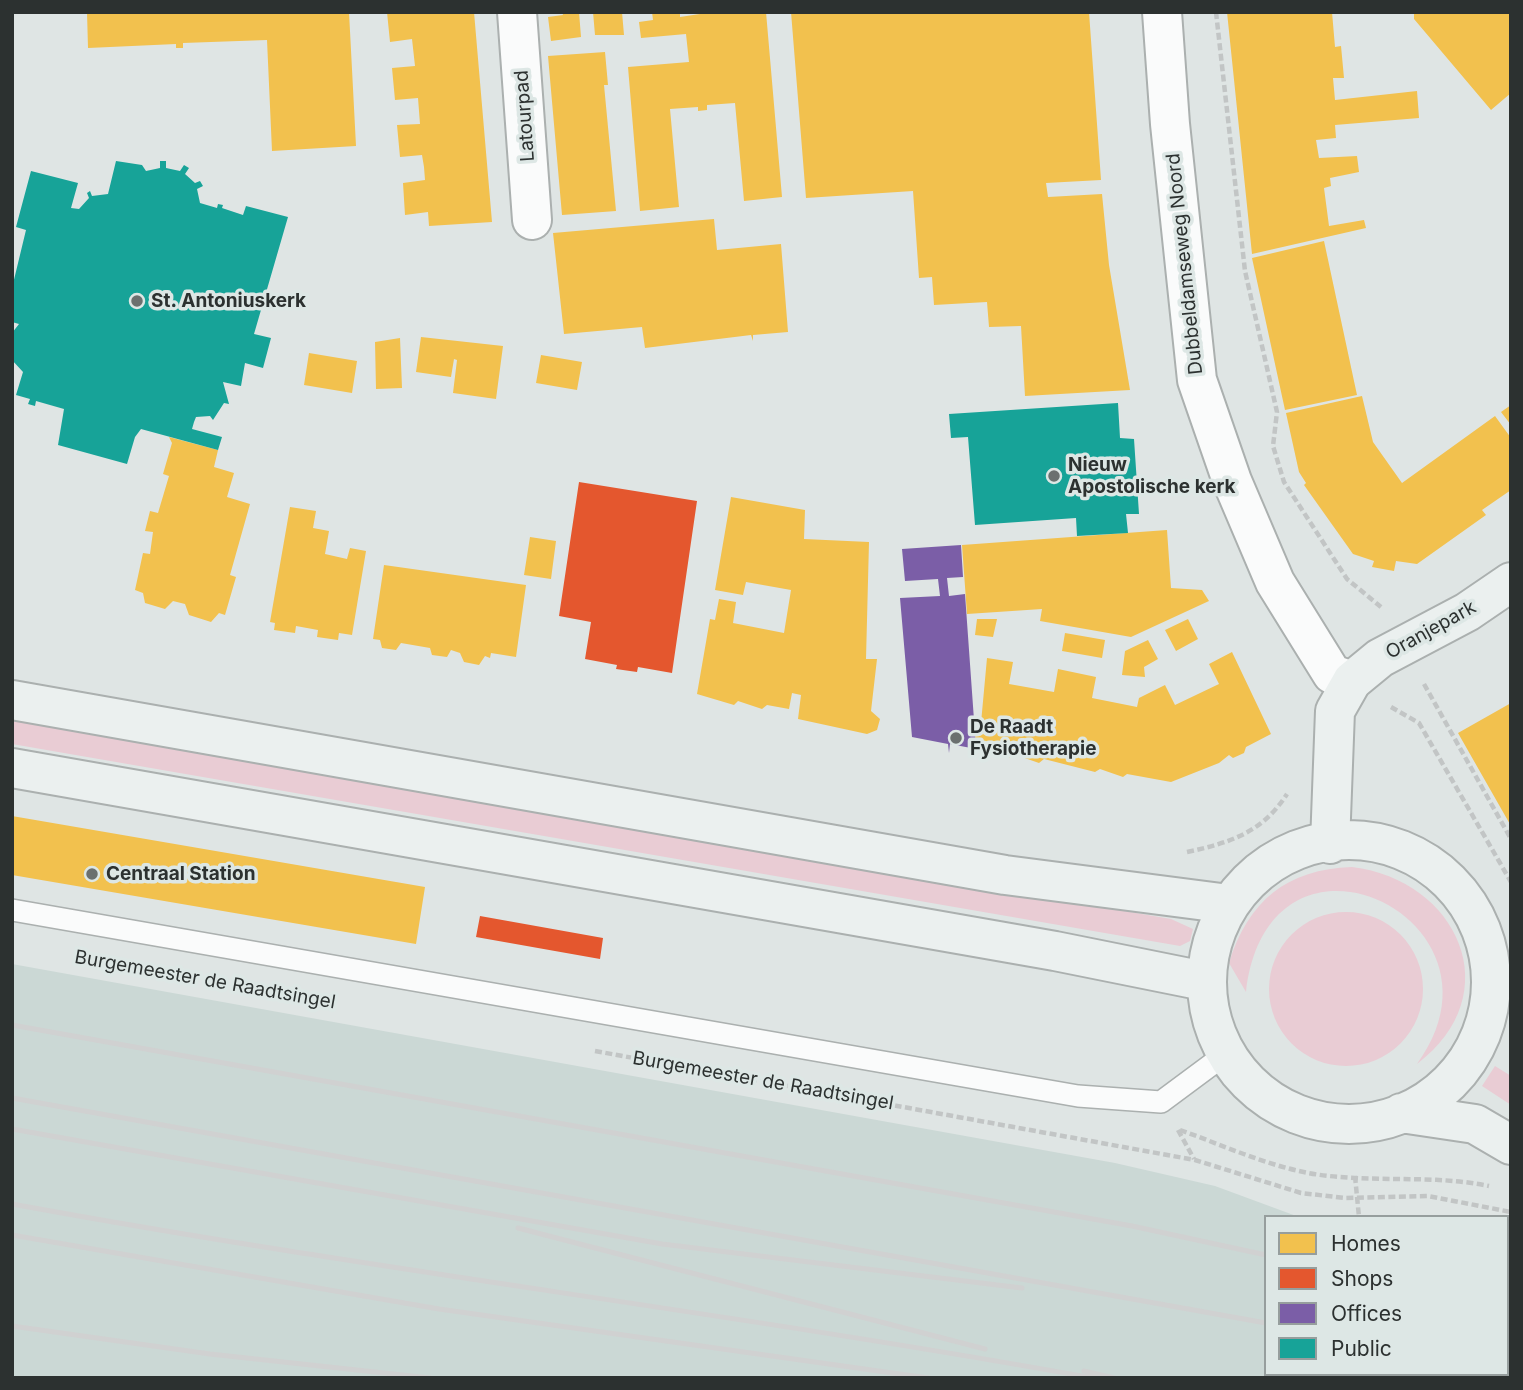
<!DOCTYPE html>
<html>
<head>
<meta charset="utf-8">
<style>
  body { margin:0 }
  #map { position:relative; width:1523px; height:1390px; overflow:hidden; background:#dfe5e4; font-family:Inter,sans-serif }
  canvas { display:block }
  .frame { position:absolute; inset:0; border:14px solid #2c3130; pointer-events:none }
  .legend { position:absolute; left:1264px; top:1215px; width:245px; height:161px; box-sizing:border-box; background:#dde7e5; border:2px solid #969e9d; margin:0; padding:9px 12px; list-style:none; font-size:21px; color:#2c3130 }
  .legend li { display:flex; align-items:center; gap:14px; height:35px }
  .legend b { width:35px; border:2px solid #969e9d }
</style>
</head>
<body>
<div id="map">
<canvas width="1523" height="1390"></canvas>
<div class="frame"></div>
<ul class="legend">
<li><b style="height:19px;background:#f2c14e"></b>Homes</li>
<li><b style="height:19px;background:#e4572e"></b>Shops</li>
<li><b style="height:19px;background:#7b5ea7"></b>Offices</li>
<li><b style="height:19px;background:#17a398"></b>Public</li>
</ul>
</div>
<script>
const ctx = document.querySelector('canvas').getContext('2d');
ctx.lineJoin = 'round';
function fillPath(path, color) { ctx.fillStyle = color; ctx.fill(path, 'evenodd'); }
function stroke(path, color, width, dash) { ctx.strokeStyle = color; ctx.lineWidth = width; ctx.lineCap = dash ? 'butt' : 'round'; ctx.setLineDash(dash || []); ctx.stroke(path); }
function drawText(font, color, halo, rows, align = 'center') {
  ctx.font = font + ' Inter,sans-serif'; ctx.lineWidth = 7; ctx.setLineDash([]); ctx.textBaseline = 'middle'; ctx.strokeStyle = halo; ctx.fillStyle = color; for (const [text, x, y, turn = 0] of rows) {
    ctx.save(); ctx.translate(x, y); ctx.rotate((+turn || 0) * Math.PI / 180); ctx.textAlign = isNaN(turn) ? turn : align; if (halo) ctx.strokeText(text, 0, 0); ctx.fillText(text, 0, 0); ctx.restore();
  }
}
fillPath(new Path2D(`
  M12,964L1115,1163L1215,1186L1299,1217H1266V1374H1507V1288L1511,1289V1378H12Z`), '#cbd8d5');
fillPath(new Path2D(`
  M12,720L1171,919L1193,929L1190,941L1180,946L12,744Z
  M1352,867C1458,880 1510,994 1417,1064C1523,920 1269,797 1246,992L1229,963C1248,901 1287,869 1352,867Z
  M1269 989a77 77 0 1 1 154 0a77 77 0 1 1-154 0Z
  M1495,1066L1511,1076V1105L1482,1086Z`), '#e9ccd4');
fillPath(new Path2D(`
  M87,12H349L356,146L272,151L267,40L183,43V48H176V44L88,48Z
  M387,12H474L492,222L429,226L428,212L405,215L403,183L425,180L424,167L422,155L400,157L397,125L420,124L418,98L395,100L392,68L415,66L412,39L390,42Z
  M562,12H579L581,37L551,41L548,17L563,15Z
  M593,12H622L624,35H595Z
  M652,12H680V17L713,12H766L782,197L744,201L735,103L707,105V110L698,111V107L670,109L679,207L640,211L628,67L689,62L686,34L641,38L639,22L653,20Z
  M791,12H1089L1101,180L1046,183L1048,197L1102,194L1109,265L1130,390L1025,396L1021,326L989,327L987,302L934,305L932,277L919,278L913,191L806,198Z
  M1227,12H1332L1335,47L1341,46L1344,78H1333L1335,100L1417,91L1419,118L1335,125L1336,138L1316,140L1319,158L1357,156L1359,172L1330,178L1331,186L1324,188L1329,226L1364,220L1366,228L1252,254Z
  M1414,12H1511V93L1491,110L1414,19Z
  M605,52L608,85H604L616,211L562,215L548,56Z
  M714,219L717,250L781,244L788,332L753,335V341L751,335L645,348L642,327L564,334L553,233Z
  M1324,241L1357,395L1285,410L1252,258Z
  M421,337L503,346L496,399L453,393L457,360L454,359L451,377L416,372Z
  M400,338L402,388L376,389L375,342Z
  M309,353L357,361L352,393L304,385Z
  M541,355L582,362L577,390L536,383Z
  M1362,396L1373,442L1402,483L1495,416L1511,438V490L1482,510L1486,515L1417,564L1396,561L1394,571L1372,567L1374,561L1353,554L1304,485L1306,483L1299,472L1286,413Z
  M1511,405V425L1501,412Z
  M169,437L218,450L214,467L234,473L227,497L250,504L230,575L236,577L225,615L219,613L211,622L189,615L185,604L173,601L165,609L145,603L143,593L135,590L143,553L150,554L153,532L145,531L150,511L158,513L169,476L163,474L172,443Z
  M731,497L805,510L804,539L869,542L866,659H877L871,711L880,719L877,730L867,734L798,719L801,695L792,693L789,709L767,705L762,709L738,701L734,705L697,694L710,619L715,620L719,599L736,602L733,623L784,633L791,590L746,582L743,595L715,590Z
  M290,507L316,511L313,528L329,531L325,554L347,559L350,548L366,551L352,635L339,633L338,640L317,637L318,630L296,626L295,633L274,630L275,623L270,622Z
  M1167,530L1171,588L1202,590L1209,601L1131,637L1040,621L1042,609L967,614L962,545Z
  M530,537L556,541L551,579L524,575Z
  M384,565L526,585L516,657L491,653L490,658L485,656L479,665L464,662L460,653L451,650L447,657L432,655L430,648L401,643L396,650L382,648L380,640L373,639Z
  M977,619H997L993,637L975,635Z
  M1188,619L1198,639L1176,651L1165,630Z
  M1065,633L1105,640L1102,658L1062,651Z
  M1148,640L1158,659L1144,667L1145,677L1122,675L1125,651Z
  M1232,652L1271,734L1246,747L1244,753L1233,758L1229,755L1219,763L1171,782L1127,774L1123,777L1100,769L1095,772L1044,759L1039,763L1016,755L1011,758L976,748L974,724L981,723L987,658L1013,662L1009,684L1054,692L1058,669L1096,677L1092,698L1137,707L1139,698L1165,685L1175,705L1219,684L1209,664Z
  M1511,703V826L1458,733Z
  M12,816L425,887L416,944L12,875Z`), '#f2c14e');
fillPath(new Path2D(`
  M579,482L697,501L672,673L638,667L637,672L616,669L617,665L585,659L591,622L559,616Z
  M480,916L603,938L600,959L476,937Z
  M1507,1235L1511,1236V1271L1507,1270Z`), '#e4572e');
fillPath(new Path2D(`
  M961,545L963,577L947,578L949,596L965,594L976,748V753L972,754L971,748L950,744L949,753L948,744L912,737L900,598L940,596L938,579L905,581L902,549Z`), '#7b5ea7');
fillPath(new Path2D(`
  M116,161L142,165L146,171L160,168V161H166V168L180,171L184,165L189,168L185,174L195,183L200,181L203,186L197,189L200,203L217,208L218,204L223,205L222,208L243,215L246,206L288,217L254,334L271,338L263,368L245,363L241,386L223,382L229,404L224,403L213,420L210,416L196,417L194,422L192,429L222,437L218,450L141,429L135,437L127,464L58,445L64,409L36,401L35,406L28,404L30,399L16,395L23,372L12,360V333L19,324L12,322V288L26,230L16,227L31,171L78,183L71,208L79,209L89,198L87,193L90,191L92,196L108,194Z
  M1118,403L1120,438L1134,439L1139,514H1126L1128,533L1077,536L1076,518L975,525L968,437L951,438L949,414Z`), '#17a398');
const service = new Path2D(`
  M12,910L1078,1096L1161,1102L1227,1053`);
const minor = new Path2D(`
  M517,12L532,220
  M1162,12L1170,124L1197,380L1232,481L1275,582L1332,674L1352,681`);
const secondary = new Path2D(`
  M12,700L1005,875L1229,904
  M12,768L1055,951L1204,981
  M1207 982a142 142 0 1 1 284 0a142 142 0 1 1-284 0Z
  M1330,844L1335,711L1352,681L1380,658L1467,612L1511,582
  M1401,1113L1475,1124L1511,1145`);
stroke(service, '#abb0af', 24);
stroke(minor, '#abb0af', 42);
stroke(secondary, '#abb0af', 42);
stroke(new Path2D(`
  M1216,12L1245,271L1277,412L1273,446L1284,482L1347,579L1381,607
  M1424,684L1511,839
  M1391,707L1419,723L1511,882
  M1187,852C1229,843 1262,833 1287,794
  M595,1051L1195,1160L1301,1193L1345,1198L1428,1196L1511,1212
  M1178,1130L1194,1159
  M1180,1130C1228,1147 1278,1171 1329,1176C1383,1182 1436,1175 1489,1186
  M1355,1176L1359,1217
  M1507,1230L1511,1232`), '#c2c5c5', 4.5, [7, 3.5]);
stroke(service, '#fafbfb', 21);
stroke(minor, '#fafbfb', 38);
stroke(secondary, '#ebf0ef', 38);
stroke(new Path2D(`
  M12,1025L1132,1226L1266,1255
  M12,1098L1266,1323
  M12,1129L662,1244L1022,1288
  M12,1204C371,1270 734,1313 1093,1378
  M518,1228L985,1349
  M12,1235L439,1309L928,1378
  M12,1326L210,1354L430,1378
  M1507,1326L1511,1327
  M1084,1371L1114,1378
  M1506,1374L1511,1375`), '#d0d1d1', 5);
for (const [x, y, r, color] of [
  [137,301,7,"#6b706f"],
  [1054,476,7,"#6b706f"],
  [956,738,7,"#6b706f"],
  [92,874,7,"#6b706f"]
]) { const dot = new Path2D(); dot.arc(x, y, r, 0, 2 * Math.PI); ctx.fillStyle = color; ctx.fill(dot); stroke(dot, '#dde7e5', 2.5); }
drawText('19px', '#2c3130', '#dde7e5', [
  ["Latourpad",525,116,-94],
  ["Dubbeldamseweg Noord",1185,264,-96],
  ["Oranjepark",1431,630,-29],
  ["Burgemeester de Raadtsingel",205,980,10],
  ["Burgemeester de Raadtsingel",763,1081,10]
]);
drawText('bold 19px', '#2c3130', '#dde7e5', [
  ["St. Antoniuskerk",151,301],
  ["Nieuw",1068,465],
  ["Apostolische kerk",1068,487],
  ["De Raadt",970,727],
  ["Fysiotherapie",970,749],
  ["Centraal Station",106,874]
], 'left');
</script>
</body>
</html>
